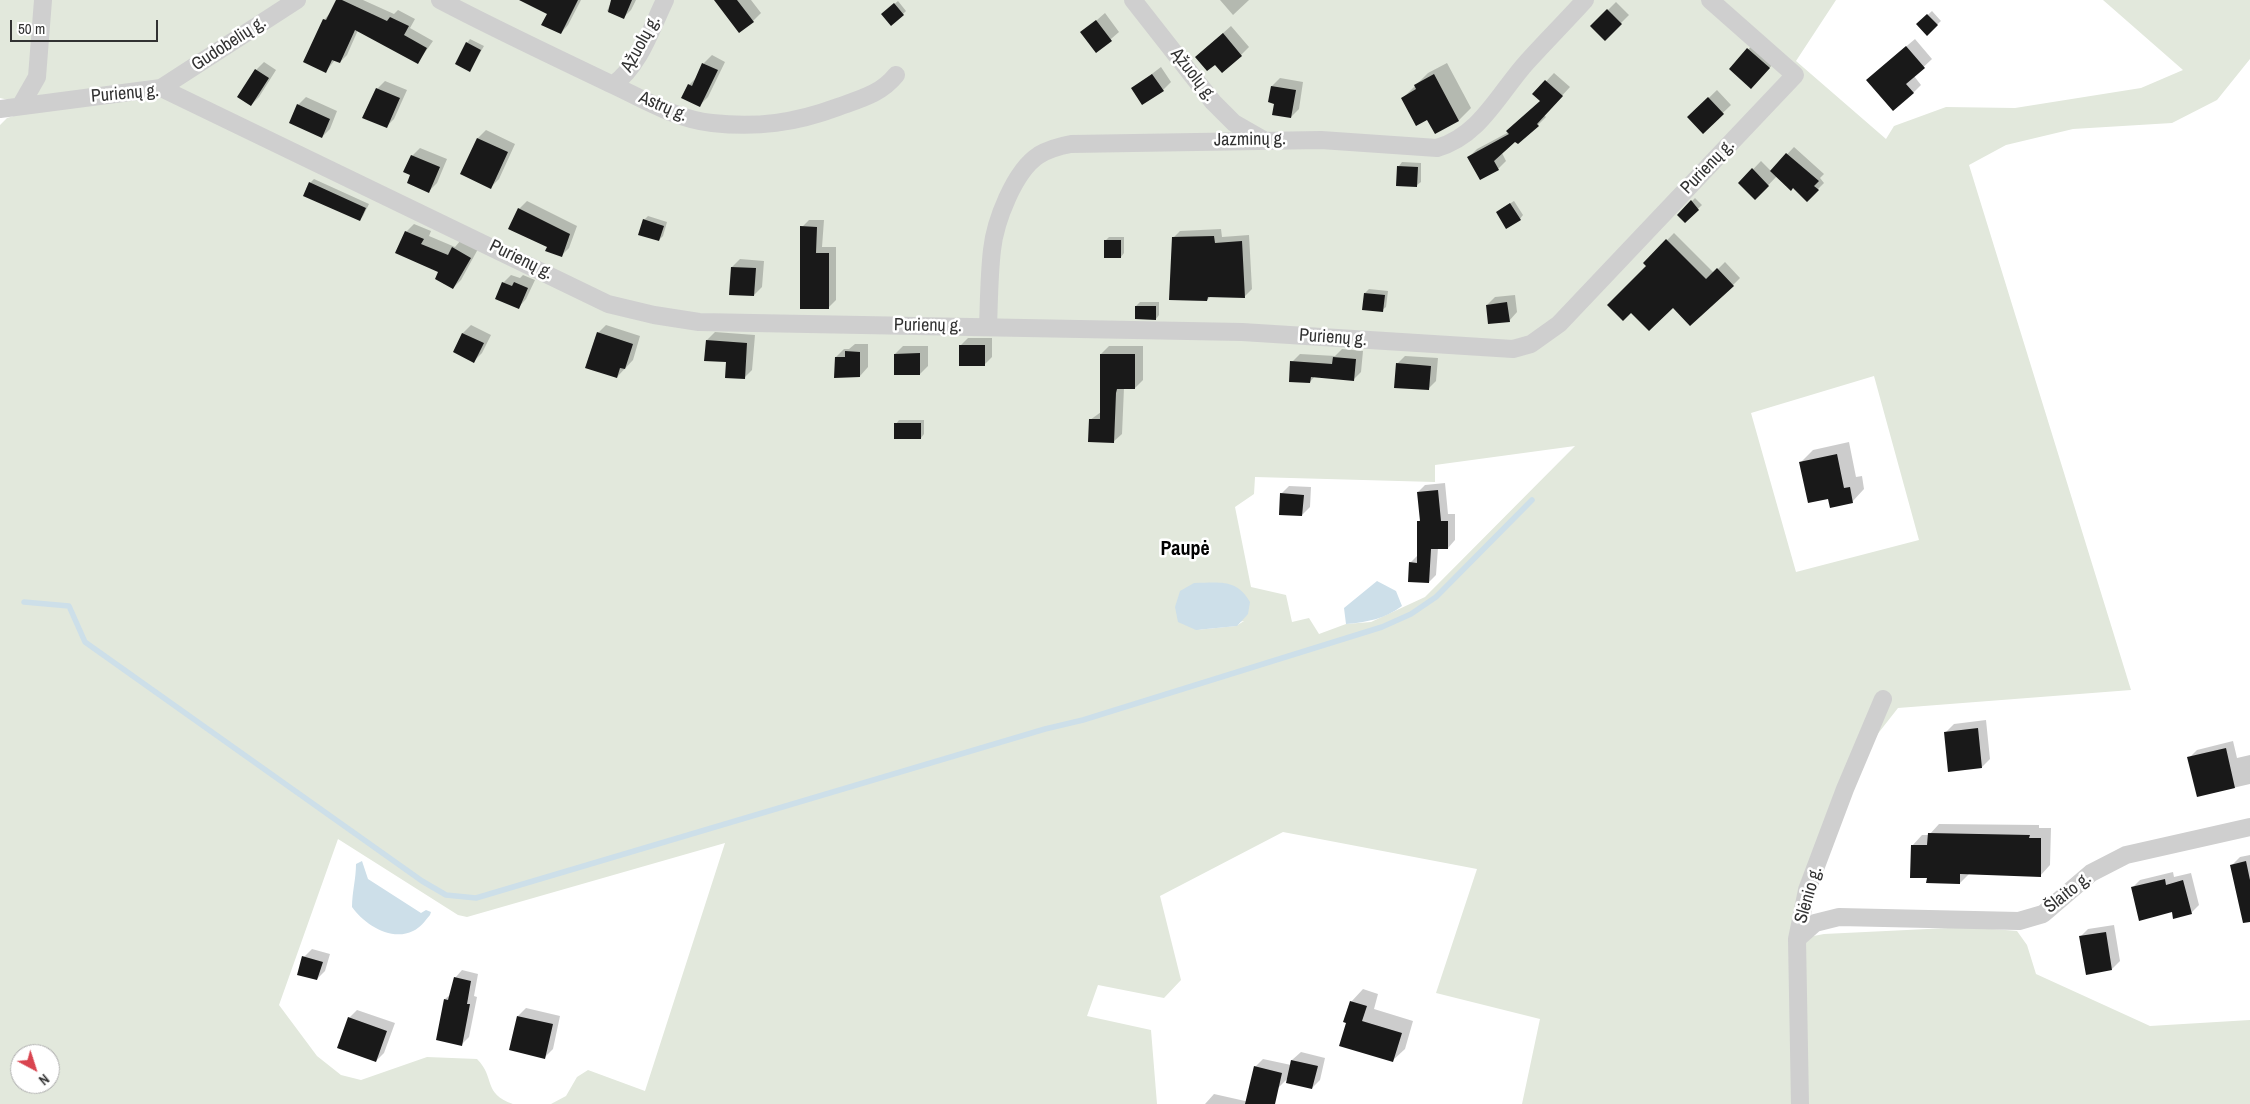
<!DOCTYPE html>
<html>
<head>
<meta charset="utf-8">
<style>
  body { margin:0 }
  #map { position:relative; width:2250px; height:1104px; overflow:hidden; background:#fff; font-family:"Archivo Narrow",sans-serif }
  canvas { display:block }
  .north { position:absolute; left:10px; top:1044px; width:50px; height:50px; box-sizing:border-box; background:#fff; border:1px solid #adadad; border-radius:50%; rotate:140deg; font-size:14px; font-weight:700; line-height:20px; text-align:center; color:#323232 }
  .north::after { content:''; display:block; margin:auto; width:18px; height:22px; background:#d9444f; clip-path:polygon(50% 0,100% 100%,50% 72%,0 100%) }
  .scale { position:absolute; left:10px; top:20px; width:148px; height:22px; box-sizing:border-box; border:2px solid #323232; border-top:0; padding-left:6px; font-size:15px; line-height:18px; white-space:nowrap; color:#323232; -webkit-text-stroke:4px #fff; paint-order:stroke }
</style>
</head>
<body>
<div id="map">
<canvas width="2250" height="1104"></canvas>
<div class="north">N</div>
<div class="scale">50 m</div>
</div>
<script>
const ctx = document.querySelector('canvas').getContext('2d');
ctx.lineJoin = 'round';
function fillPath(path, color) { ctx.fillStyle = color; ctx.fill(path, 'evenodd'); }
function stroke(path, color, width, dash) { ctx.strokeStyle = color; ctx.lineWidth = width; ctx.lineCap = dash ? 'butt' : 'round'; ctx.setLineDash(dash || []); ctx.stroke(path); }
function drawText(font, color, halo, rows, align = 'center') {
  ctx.font = font + ' "Archivo Narrow",sans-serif'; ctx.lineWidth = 5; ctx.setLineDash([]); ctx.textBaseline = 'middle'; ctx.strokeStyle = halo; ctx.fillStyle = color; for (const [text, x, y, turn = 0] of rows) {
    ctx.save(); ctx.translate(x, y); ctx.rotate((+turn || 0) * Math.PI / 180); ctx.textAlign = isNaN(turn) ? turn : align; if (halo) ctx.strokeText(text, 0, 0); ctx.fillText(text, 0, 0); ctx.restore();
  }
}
fillPath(new Path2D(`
  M0,0H1836L1796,61L1886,139L1894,126L1946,107L2015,108L2141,88L2183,70L2103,0H2250V59L2217,100L2172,123L2073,129L2006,145L1969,165L2131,690L1898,708L1840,782L1798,939L1824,934L1969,927L2017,931L2027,945L2036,974L2150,1026L2250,1020V1104H1522L1540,1019L1436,993L1477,869L1283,832L1160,896L1181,980L1164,998L1098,985L1087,1016L1151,1030L1157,1104H551L566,1096L577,1077L588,1070L645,1091L725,843L467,917L458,915L338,839L279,1005L317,1056L341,1075L361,1080L427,1057L477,1059C496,1078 482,1093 513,1104H0V125L7,118L27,112L13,101L0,98ZM1874,376L1919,540L1796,572L1751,413ZM1575,446L1425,597L1371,622L1346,624L1319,634L1309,618L1292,622L1286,595L1251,587L1235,507L1254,494L1255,477L1435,482V465ZM1244,621L1236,626L1196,630ZM20,1054H50V1084H20Z`), '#e2e8dc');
fillPath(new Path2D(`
  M1377,581L1396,591L1402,606C1384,619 1368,622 1346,624L1344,608Z
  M1194,583C1219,583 1236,578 1250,602L1248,614L1237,626L1196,630L1178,622L1175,607L1180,591Z
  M362,861L368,879L421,913L426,910L431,912L430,915C425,921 420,928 413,931C391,942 364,924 352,907C352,892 356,879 356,864Z`), '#cddfe9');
fillPath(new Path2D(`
  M337,0H363L394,14L398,10L415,19L410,28L433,41L418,62L358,30L347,55L340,62L335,60L326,71L324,20L330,13Z
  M526,0H581L568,25L561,33L549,13Z
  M612,0H636L631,10L623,18L607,11Z
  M726,0H751L761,13L753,21Z
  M1220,0H1249L1233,15Z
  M898,1L906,11L903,14L886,11Z
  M1616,2L1629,15L1605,39L1592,26Z
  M1932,11L1941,21L1927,34L1918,24Z
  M1105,13L1119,32L1096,52L1082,33Z
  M1231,26L1249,47L1241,55L1222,71L1215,63L1196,57Z
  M470,39L484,46L470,70L467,43Z
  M1915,39L1932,59L1914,76L1921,85L1913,93L1876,72Z
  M1756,41L1777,60L1759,79L1731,68Z
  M712,55L725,62L708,97L700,105L689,85L697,77L704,63Z
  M264,62L276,70L259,97L251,105L256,70Z
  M1447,63L1471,108L1459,120L1436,132L1428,118L1403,98L1428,73Z
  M1161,67L1171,82L1163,90L1132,89Z
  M1554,73L1570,87L1544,115L1546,117L1538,125L1518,142L1515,140L1502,153L1506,161L1498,169L1469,157L1477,149L1509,132L1541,101L1534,94Z
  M1280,78L1303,82L1299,109L1291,117L1275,103L1272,86Z
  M385,81L407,90L394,119L386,127L377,89Z
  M1717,90L1731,105L1703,132L1689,117Z
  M306,97L337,111L330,129L322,137L298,105Z
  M486,130L515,144L499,179L491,187L462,173L478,138Z
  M1794,147L1824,174L1820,178L1824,183L1807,200L1794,186L1777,176L1755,199L1740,183L1761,161L1771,171Z
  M420,148L447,159L437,183L429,191L412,175V156Z
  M1402,162L1421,163V182L1417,185L1399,166Z
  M314,179L369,204L363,216L360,220L310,183Z
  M1695,198L1702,205L1685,221L1679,215Z
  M527,201L577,226L569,248L561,256L548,247L519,209Z
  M1514,201L1523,215L1520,219L1501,209Z
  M648,216L667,222L663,236L659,240L644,220Z
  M809,220H824L822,247H836V300L828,308L802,227Z
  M414,224L431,231L429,236L455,247L461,240L478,249L461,280L453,288L406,232Z
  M1221,229L1222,237L1249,235L1252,289L1245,296H1211L1207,300L1173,238L1180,231Z
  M1674,233L1714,273L1725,262L1740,278L1733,285L1673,306L1631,311L1648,266L1645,263Z
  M1109,237H1124V253L1121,257L1105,241Z
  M740,259L764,261L762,287L754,295L732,267Z
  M511,275L520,278L523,275L535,280L526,299L518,308L503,283Z
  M1369,289L1388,291L1386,307L1382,310L1365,293Z
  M1515,295L1517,312L1509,321L1487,305L1495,297Z
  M1140,302H1159V315L1156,319L1136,306Z
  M471,325L491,335L482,353L474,361L454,351L463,333Z
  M606,325L640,336L633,360L617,377L598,333Z
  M715,332L755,335L752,370L744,378L707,340Z
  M968,338H992V357L984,365L960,346Z
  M855,344H868V367L860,376L836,357L844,349H849Z
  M903,346H928V366L920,374L895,354Z
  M1109,346H1143V380L1135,388H1124L1122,434L1113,442L1090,420L1101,412V354Z
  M1342,349L1363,351L1361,372L1353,380L1315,376L1310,382L1292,362L1300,354L1335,356Z
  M1405,356L1438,358L1436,381L1428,389L1397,364Z
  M899,420H924V434L921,438L896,424Z
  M1849,442L1856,477L1862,476L1864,489L1852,502L1829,497L1801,462L1813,450Z
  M1445,483L1448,514H1455V540L1448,548H1438L1436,575L1429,582L1410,563L1418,555V522L1421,519L1418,492L1425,485Z
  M1289,486L1311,487L1310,507L1302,515L1281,494Z
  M1986,720L1990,759L1982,767L1946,732L1954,724Z
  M2233,741L2237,758L2250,755V784L2198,796L2189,758L2197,750Z
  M1939,824L2039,825V828H2051L2050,865L2040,876L1969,874L1960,883L1928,877L1912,846L1922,835H1929Z
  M2250,855V906L2232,865L2240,857Z
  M2173,872L2174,877L2191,873L2199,905L2191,913L2172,911L2132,888L2140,880Z
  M2114,925L2120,961L2112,969L2080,937L2088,929Z
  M312,949L330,954L325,971L317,979L304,957Z
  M462,970L478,974L474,996L477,997L469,1037L461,1045L445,999L451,994L455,978Z
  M1363,989L1378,994L1374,1009L1413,1021L1405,1049L1392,1061L1348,1023L1351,1002Z
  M526,1008L560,1016L553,1049L545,1057L518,1016Z
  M357,1010L395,1023L384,1053L376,1061L349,1018Z
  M1301,1052L1325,1058L1320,1080L1312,1088L1288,1078L1277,1089L1255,1067L1263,1059L1291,1065L1292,1060Z
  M1214,1094L1254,1103V1104H1205Z`), '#0003');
stroke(new Path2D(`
  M24,602L69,606L85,642L422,881L446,895L476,898L1045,729L1083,720L1382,627L1411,614L1436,597L1532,500`), '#cddfe9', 5.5);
fillPath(new Path2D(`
  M336,0H342L387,21L390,17L409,26L404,35L427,48L418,64L355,30L340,63L332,60L326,73L303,62L323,19L326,20Z
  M519,0H578L561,34L541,25L547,14Z
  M611,0H632L624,19L608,12Z
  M714,0H737L754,22L739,33Z
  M894,3L904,15L891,26L881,14Z
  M1607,9L1622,24L1605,41L1590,26Z
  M1927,14L1938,25L1927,36L1916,24Z
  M1096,20L1112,41L1096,53L1080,32Z
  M1223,33L1242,56L1222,73L1215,65L1207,71L1195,57Z
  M466,42L481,50L470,72L455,64Z
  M1906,46L1925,68L1906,84L1914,93L1893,111L1866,80Z
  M1747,48L1770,68L1751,89L1729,69Z
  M702,63L718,70L700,107L681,98L688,84L692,86Z
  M255,69L269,78L251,106L237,97Z
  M1152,74L1164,91L1142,105L1131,88Z
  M1434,74L1459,121L1435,134L1427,120L1416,126L1401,98L1416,89L1414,85Z
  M1545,80L1563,96L1537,124L1539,126L1518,144L1515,142L1494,161L1499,170L1480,180L1467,157L1509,134L1506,131L1540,101L1532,94Z
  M1271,86L1296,90L1291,118L1272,115L1274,104L1268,102Z
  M376,88L400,98L387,128L362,118Z
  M1708,97L1724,114L1703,134L1687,117Z
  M297,104L330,119L322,138L289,123Z
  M477,138L508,152L491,189L460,174Z
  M1786,153L1819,181L1814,186L1819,190L1807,202L1793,188L1791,191L1770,171Z
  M411,155L440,167L429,193L407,183L410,175L403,172Z
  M1397,166L1418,167L1417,187L1396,186Z
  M1752,168L1769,186L1755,200L1738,183Z
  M309,182L366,208L360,221L303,196Z
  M1691,200L1699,210L1685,223L1677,215Z
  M1510,203L1521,220L1506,229L1496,212Z
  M518,208L570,234L562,257L545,251L547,247L508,229Z
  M643,219L664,226L659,241L638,235Z
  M800,226L817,227L816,253H829V309H800Z
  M405,231L424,239L421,244L448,255L452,247L471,258L453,289L435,279L438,272L395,253Z
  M1214,236L1215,243L1242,241L1245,298L1208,297L1207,301L1169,300L1172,237Z
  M1666,239L1706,279L1717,268L1734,286L1690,326L1673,308L1649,331L1631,313L1623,321L1607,305L1646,266L1643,263Z
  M1104,240H1121V258H1104Z
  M731,267L756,268L754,296L729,295Z
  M502,282L512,286L514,282L528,288L519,309L495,299Z
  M1364,293L1385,295L1383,312L1362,310Z
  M1507,302L1510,322L1488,324L1486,305Z
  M1135,306H1156V320L1135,319Z
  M597,332L633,344L625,369L620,368L617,378L585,368Z
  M462,333L484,343L474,363L453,352Z
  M706,340L747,343L745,379L725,378L726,362L704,361Z
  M959,345H985V366H959Z
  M845,351L860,352V377L834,378L835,357H845Z
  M920,353V375H894V354Z
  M1100,354H1135V389H1117L1116,393L1114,443L1088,442L1089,419H1100Z
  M1333,357L1356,359L1354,381L1311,377L1310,383L1289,382L1290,361L1332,364Z
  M1396,363L1431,366L1429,390L1394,388Z
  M894,423H921V439H894Z
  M1837,454L1844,488L1850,487L1853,503L1830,508L1828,499L1808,503L1799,462Z
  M1438,490L1441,521H1448V549H1431L1429,583L1408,582L1409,562L1417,563V521H1420L1417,492Z
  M1280,493L1304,495L1302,516L1279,515Z
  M1978,728L1982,768L1948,772L1944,732Z
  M2226,748L2235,788L2197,797L2187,757Z
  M1928,833L2030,835L2029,838H2041V877L1960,874V884L1926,883L1927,878H1910L1911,845H1927Z
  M2246,861L2250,880V922L2243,923L2230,865Z
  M2165,879L2166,885L2183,880L2192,914L2173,919L2172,912L2139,921L2131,887Z
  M2106,932L2112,970L2086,975L2079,936Z
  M302,956L323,962L317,980L297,975Z
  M454,977L471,981L467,1004H470L462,1046L436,1040L444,999L448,1000Z
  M1350,1001L1367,1006L1362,1021L1402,1033L1393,1062L1339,1046L1346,1023L1343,1022Z
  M517,1016L553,1024L545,1059L509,1050Z
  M348,1017L387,1031L376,1062L337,1048Z
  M1291,1060L1318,1066L1312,1089L1286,1083Z
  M1254,1066L1282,1073L1275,1104H1245Z`), '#191919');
stroke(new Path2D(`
  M440,0C497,30 555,57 613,85C645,100 676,119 712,123C757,128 795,123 838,107C860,99 881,94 896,75
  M1133,0L1213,102L1234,123L1262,139
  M613,85C640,65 651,29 665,0
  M161,88L297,0
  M21,105L37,77L43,0
  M0,109L161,88L608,304L654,315L699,322L1242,332L1513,349L1531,344L1559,324L1795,75L1710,0
  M988,327C989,302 989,276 992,250C995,222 1014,171 1039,155C1049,149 1060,146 1071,144L1321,140L1437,148C1480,136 1499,93 1527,62C1546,41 1566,21 1585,0
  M1797,939L1815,923L1839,917L2019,921L2043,914L2091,873L2126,855L2250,827
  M1800,1104L1797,939L1807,890L1845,789L1883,699`), '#cfcfcf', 18);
drawText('18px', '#323232', '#fff', [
  ["Gudobelių g.",229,44,-33],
  ["Ąžuolų g.",641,44,-61],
  ["Ąžuolų g.",1193,75,52],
  ["Purienų g.",125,94,-5],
  ["Astrų g.",663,107,23],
  ["Jazminų g.",1250,140,-1],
  ["Purienų g.",1708,167,-46],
  ["Purienų g.",521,260,26],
  ["Purienų g.",928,326,1],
  ["Purienų g.",1333,338,4],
  ["Šlaito g.",2068,893,-38],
  ["Slėnio g.",1809,895,-74]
]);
drawText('bold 20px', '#000', '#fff', [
  ["Paupė",1185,550]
]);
</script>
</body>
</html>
